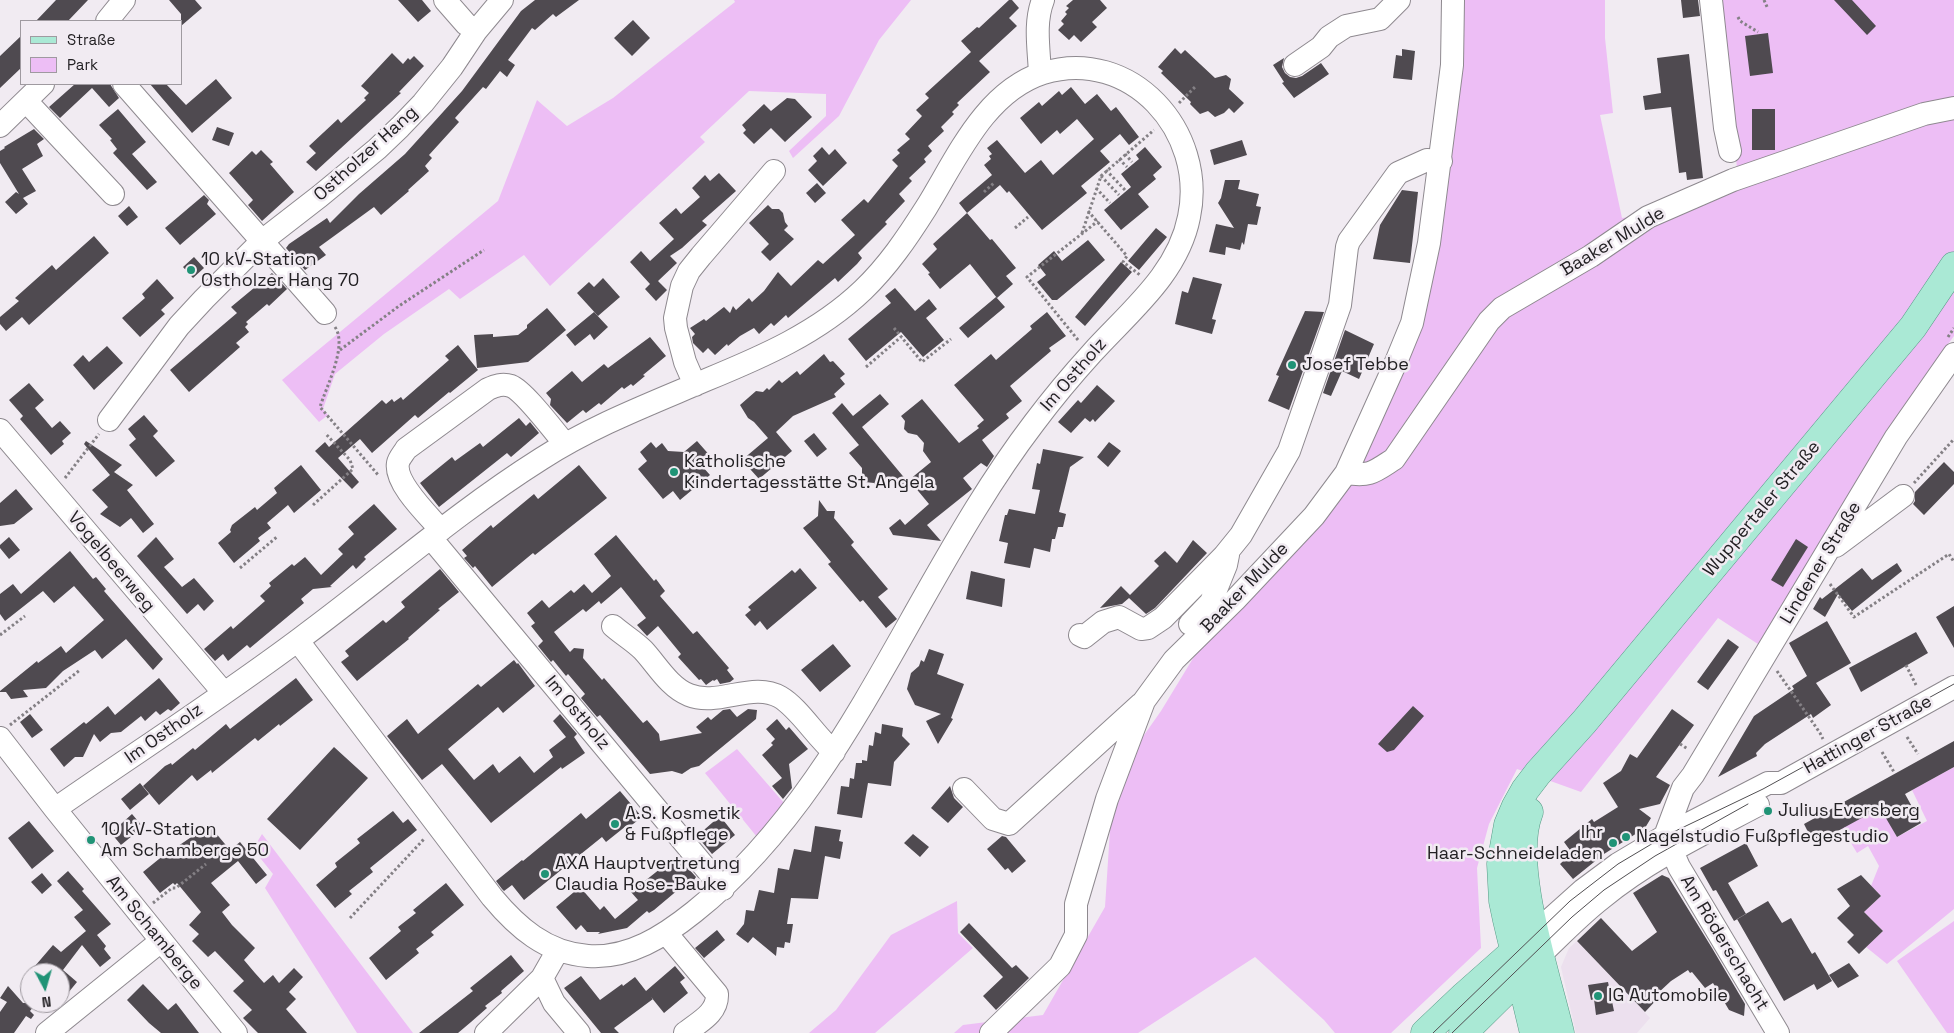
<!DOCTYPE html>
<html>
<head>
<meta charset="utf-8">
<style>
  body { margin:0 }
  #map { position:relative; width:1954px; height:1033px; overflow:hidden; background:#f1ebf2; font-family:"Space Grotesk",sans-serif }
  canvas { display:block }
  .legend { position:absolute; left:20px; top:20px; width:162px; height:65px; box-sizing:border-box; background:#f1ebf2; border:1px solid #9f9aa0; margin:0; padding:6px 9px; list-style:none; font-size:15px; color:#232124 }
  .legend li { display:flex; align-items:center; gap:10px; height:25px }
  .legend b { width:25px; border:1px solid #9f9aa0 }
  .north { position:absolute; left:20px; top:963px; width:50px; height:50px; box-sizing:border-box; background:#f1ebf2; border:1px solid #9f9aa0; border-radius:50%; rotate:174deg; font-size:14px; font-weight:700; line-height:20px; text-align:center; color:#232124 }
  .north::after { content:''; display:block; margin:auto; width:18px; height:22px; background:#209376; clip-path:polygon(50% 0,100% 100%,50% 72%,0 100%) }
</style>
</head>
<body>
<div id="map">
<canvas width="1954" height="1033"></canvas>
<ul class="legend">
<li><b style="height:6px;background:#aae9d5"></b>Straße</li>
<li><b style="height:14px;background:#edbef5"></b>Park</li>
</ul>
<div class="north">N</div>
</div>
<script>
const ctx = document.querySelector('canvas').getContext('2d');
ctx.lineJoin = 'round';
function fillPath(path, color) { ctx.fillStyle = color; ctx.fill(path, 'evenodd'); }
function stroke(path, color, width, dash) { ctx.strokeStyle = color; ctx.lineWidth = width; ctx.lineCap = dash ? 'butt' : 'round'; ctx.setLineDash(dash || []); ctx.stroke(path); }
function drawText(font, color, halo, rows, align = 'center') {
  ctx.font = font + ' "Space Grotesk",sans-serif'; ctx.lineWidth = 5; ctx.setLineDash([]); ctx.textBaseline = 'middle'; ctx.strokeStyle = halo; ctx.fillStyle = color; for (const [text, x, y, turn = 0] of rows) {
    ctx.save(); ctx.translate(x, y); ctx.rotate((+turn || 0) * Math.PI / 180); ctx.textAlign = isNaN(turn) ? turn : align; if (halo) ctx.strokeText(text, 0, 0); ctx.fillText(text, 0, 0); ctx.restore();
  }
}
fillPath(new Path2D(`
  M1577,941L1650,1018L1637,1033H1576L1561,967L1569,948Z`), '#ece0ee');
fillPath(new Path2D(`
  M734,0H911L879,40L839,116L793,158L789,151L826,116V94L749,91L700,137L705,142L550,286L524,255L460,299L449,289L384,334L335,374L323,409L328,415L319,422L282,380L498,201L537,100L567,126L613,98L735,2Z
  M1457,0H1605V38L1613,113L1600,115L1622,218L1662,213L1737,168L1725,54L1716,0H1954V336L1923,378L1758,644L1718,618L1581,792L1517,769L1489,824L1477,868L1481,948L1391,1033H1335L1324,1020L1255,957L1138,1033H954L963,1025L1043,1015L1105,907L1111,815L1130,755L1161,711L1206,637L1357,472L1420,327Z
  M737,749L784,803L757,837L705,773Z
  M1954,767V909L1887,964L1866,947L1883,931L1864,912L1881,896L1871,886L1879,866L1868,846L1857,853L1842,828L1881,807L1897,837L1927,821L1912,790Z
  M262,834L413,1033H357L265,888L273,874L253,849Z
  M957,901L958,933L973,948L875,1033H809L836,1010L891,935Z
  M1954,921V1033H1947L1897,961Z`), '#edbef5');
fillPath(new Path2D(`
  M56,0H88L68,21H36Z
  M169,0H195L202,8L181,26V14Z
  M398,0H422L431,11L418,22Z
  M535,0H579L556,17L553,14L535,30L532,28L508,60L515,65L507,77L500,71L486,89L483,87L455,118L459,122L429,155L432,158L425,166L429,171L408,190L409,191L381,215L374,207L319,247L326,255L305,270L286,248L289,244L327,218L330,223L359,194L405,154L462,91L521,11Z
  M1009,0H1012L1019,8L1009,18L1017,26L979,61L990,72L957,103L959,105L952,112L954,114L941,127L944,131L928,146L932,151L924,159L926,162L909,178L912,181L899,194L905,201L885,222L887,224L858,253L862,258L857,264L838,282L835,278L788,318L786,315L774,326L771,323L759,334L754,328L740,336L728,346L727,344L715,355L708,348L703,353L693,343L692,337L695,334L690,328L704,319L706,321L724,307L730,313L733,306L736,310L749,298L752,302L764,291L778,272L791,286L818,260L823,264L855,235L841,220L864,199L868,203L898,166L892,160L900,153L897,150L910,139L905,134L922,116L916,110L929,98L925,94L971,52L961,41L977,27L979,28Z
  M1073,0H1100L1107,8L1092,22L1097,27L1081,42L1074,35L1069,40L1058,30L1064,24L1061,21L1067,14L1065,12L1069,8L1066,6Z
  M1681,0H1698L1700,16L1683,18Z
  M1834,0H1852L1876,26L1867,35Z
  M633,20L650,38L632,56L614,38Z
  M1768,33L1773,73L1750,76L1745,36Z
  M21,36V68L0,88V56Z
  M1175,48L1181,54L1185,50L1215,78L1226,75L1231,79L1229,89L1244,103L1234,113L1229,108L1224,113L1215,117L1208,111L1200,114L1190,104L1191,102L1161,73L1163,71L1158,67Z
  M1402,49L1415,51L1412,80L1393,78L1396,55L1402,56Z
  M392,53L403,64L408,58L410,60L414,56L424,66L399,92L401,93L316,171L306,162L316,153L309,146L338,119L341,123L366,100L364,98L369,93L361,86Z
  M1689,54L1703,178L1687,180L1686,172L1679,173L1671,107L1645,110L1643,96L1661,93L1657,58Z
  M1284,58L1282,67L1285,73L1290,77L1296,78L1302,76L1321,63L1329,74L1294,98L1282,83L1284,82L1273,65Z
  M216,79L232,98L192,133L150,84H166L186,105Z
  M75,84H110L119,98L109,107L92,88L60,118L49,107Z
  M1071,87L1085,104L1097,94L1111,111L1116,107L1139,137L1129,145L1120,134L1100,151L1110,162L1081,186L1087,193L1042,230L1009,191L1007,193L1000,185L967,213L959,203L992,175L984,165L991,159L989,156L992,154L987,148L997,140L1025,173L1041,160L1053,175L1094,139L1077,119L1060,134L1057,130L1041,144L1020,118L1039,102L1042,106L1059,91L1062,95Z
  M787,98L795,99L812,117L785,142L771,128L754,144L743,133L746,130L742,125L764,104L771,111Z
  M118,109L146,142L132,154L157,182L147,190L113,153L117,149L110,140L112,139L99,125Z
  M1752,109H1775V150H1752Z
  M217,127L234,133L229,146L212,140Z
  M34,129L44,139L37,144L43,156L22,169L36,191L23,198L28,204L16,214L5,202L16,192L19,194L0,163V151L5,148L4,147Z
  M1242,140L1247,155L1214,165L1210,150Z
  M822,147L829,155L835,149L847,163L823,186L808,170L817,161L813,156Z
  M1145,147L1162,167L1153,175L1156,179L1138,194L1149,207L1121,230L1104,210L1131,187L1121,174L1139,159L1136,155Z
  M261,150L273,162L270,164L294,192L262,221L248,205L253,200L229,173L252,151L256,155Z
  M719,173L736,191L702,221L707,225L682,248L670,256L677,263L658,281L667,290L656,301L645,289L650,284L630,262L641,251L650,261L674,239L659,223L676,208L681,214L700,197L692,188L705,175L710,181Z
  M1225,180H1240L1238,189L1259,194L1256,206L1261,207L1257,225L1248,224L1244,245L1242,242L1240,250L1226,247L1225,255L1209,252L1216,224L1234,228L1218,203L1221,198Z
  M817,183L826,193L815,203L806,193Z
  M1402,190L1418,192L1410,263L1373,259L1380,225Z
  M204,195L209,200L207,204L216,214L180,245L165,228Z
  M768,205L772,209H779L783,213L785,222L788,226L784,230L794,239L770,261L761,252L769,244L749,223Z
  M129,206L138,217L127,226L118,216Z
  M967,213L990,240L992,239L1016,268L1006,276L1013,284L997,298L970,264L940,289L928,274L930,273L922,264L937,249L933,244Z
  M1156,228L1167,237L1139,270L1128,261Z
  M94,236L109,253L29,325L22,317L6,331L0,324V317L19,301L15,298L52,265L56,270Z
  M1088,240L1105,260L1057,300H1052L1037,282L1046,275L1038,265L1054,251L1062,261Z
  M194,257L204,268L193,278L183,267Z
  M1121,262L1132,272L1085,326L1075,317Z
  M272,273L287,289L269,306L267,304L246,322L248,324L245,327L249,332L236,343L240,347L189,392L170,370L237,313L231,307Z
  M1193,277L1222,284L1212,319L1216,320L1212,334L1175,324L1182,291L1188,293Z
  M603,278L620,297L598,316L577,293L589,282L594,287Z
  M157,279L174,298L161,310L165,314L140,337L122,318L145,298L142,294Z
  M895,288L915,311L929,299L937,309L926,318L944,340L923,357L901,332L866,361L848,339L891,303L885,296Z
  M996,297L1005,307L968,338L959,328Z
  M547,308L566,330L544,349L528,362L477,368L474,335L493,334V337L518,335L527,328V325Z
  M1305,311L1324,312L1289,410L1268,401L1279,376L1276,375Z
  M594,312L608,327L594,340L590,334L575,346L566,335Z
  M1047,312L1066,336L1049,348L1051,351L1010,386L1022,401L1006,414L1009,418L982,440L994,456L987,467L981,463L963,478L972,489L927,525L941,541L893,535L889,528L900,519L905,525L929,504L909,480L931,462L923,451L924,443L917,435L908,433L904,429L905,421L901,416L922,399L959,443L979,428L977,426L984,420L954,385L991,354L996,360L1032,329L1030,326Z
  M1345,330L1374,344L1359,379L1342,371L1331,396L1323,393Z
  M650,337L666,356L643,375L645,376L633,386L631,384L624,389L622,387L601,405L599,403L586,413L583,410L567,423L550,405L551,399L546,393L572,371L582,382L604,364L608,368Z
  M458,345L478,370L450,393L449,392L418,418L415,415L372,453L360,439L338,458L359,482L352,489L315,451L325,442L329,447L382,400L386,404L392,399L394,402L401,397L403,400L449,360L445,356Z
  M107,346L123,363L94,390L73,365L83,355L89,362Z
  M824,354L830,362L833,361L845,374L840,378L845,384L834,394L836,397L793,416L776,432L792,451L759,479L742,460L768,438L754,422L748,418L740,405L756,391L763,392L767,388L769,390L779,380L782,383L797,371L800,375Z
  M29,383L44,400L35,408L52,428L60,421L71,433L62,441L64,444L51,455L20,419L23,416L9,400Z
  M1097,385L1115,401L1095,422L1093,419L1090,422L1085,418L1071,433L1058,422L1078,400L1081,403Z
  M880,394L889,404L862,427L907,481L898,488L889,478L878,487L874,483L865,482L862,477V468L849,453L859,445L832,413L842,403L853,416Z
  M144,415L158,431L153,436L175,461L156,477L129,445L136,439L128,429Z
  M519,418L526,426L530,422L539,433L511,457L507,453L439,507L420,483L452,457L455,461L480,443L483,447Z
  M814,433L827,449L817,457L804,441Z
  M86,441L122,465L114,472L133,485L127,490L154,524L143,533L131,518L120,527L100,514L108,507L92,490L110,475L84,444Z
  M697,441L712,458L702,466L710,475L680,500L673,491L663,499L638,469L647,461L640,452L651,442L656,448L662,443L668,451L684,452Z
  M1109,442L1121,451L1108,467L1097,457Z
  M1043,449L1084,457L1070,467L1059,512L1066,514L1063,527H1058L1055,539H1052L1050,552L1034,548L1030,568L1004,563L1008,543L999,541L1005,515H1007L1009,509L1035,514L1040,490L1032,489L1037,463L1040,464Z
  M1944,462L1954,472V484L1924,515L1913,504L1915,501V492Z
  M301,465L321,490L294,513L288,505L267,523L271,528L258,538L260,541L234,563L218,543L231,532L230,530L232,525L255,507L257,510L277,493L274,488Z
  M579,465L607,498L535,555L533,553L492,587L475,566L473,568L464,558L467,556L462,550L491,525L493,528L534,494L538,499Z
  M16,489L33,509L14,524L0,526V503Z
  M819,500L827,511H835L834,518L854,542L851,545L888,589L878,597L897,619L886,628L863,600L860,602L828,564L831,562L803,528L818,516Z
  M374,504L397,529L364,557L366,559L356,569L353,565L330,586L332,587L313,589L301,599L304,603L250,648L247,645L228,661L223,654L215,661L204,649L231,626L233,629L265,601L260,596L271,586L269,583L292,564L294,566L305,557L321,575L343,554L338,549L354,534L348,527Z
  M616,535L654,581L656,579L665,591L660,596L693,634L697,631L729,668L727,670L734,679L730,682L720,684L717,679L714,681L713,680L706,685L701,679L699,680L678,657L681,654L658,626L647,636L637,625L646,618L621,587L601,604L599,601L586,612L583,609L554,632L570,652L574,648L584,649L583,658L602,680L604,678L643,723L647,720L659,734L660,741L702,733L696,727L708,717L711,720L723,710L730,709L737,717L748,709L757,710L756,719L699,766L691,768L682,774L672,771L650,774L600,715L597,717L581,698L585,694L568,674L566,676L553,660L551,662L538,646L543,641L531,626L535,623L527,613L542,600L549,608L571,590L574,593L584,584L592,593L611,576L594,554Z
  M9,537L20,550L9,559L0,548V545Z
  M156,537L174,559L164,567L182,587L194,578L214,601L204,611L198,604L187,614L137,556Z
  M1796,539L1808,547L1783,587L1771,580Z
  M1193,540L1207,553L1155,608L1146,614L1129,598L1122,604L1100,608L1121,586L1130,595L1159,566L1154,561L1165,551L1177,563Z
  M70,551L93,579L96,577L106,589L104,591L163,659L153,670L126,639L102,659L95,650L63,671L46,688L23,690L28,697L11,699L6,692H0V691L37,661L38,663L61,646L66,653L104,620L74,586L54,603L43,591L5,621L0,614V594L13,584L21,594Z
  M1897,563L1902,571L1852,611L1838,594L1825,617L1813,609L1820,597L1822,599L1862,568L1872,580Z
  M800,568L817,588L767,630L760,621L755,626L745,615L751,610L748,607L792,570L795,573Z
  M440,569L459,592L438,609L440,610L408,638L409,639L357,681L341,662L349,656L345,651L383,620L386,623L405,607L401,602Z
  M971,571L1005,579L1002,607L966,599Z
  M1954,606V648L1936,617Z
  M1827,621L1851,663L1816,683L1831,705L1813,718L1811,714L1765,744L1756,753L1757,756L1718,777L1754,716L1794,689L1792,686L1807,676L1789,643Z
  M1916,632L1928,653L1861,692L1849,668Z
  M1728,639L1739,647L1708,690L1697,682Z
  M833,644L851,666L820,692L801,670Z
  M929,649L944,654L937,674L964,684L951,718L953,719L938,744L926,721L941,714L915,705L907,689L911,673L919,666L921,660L924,662Z
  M514,660L517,664L518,663L535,686L503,713L498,707L448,749L474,780L493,764L499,773L520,756L534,773L553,757L549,750L566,737L553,721L560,714L577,734L574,737L585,753L562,769L561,767L491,823L442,764L422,780L387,736L407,719L418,734L478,684L481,687Z
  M159,678L180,703L171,711L168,709L160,715L156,711L145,721L141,716L121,732L111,733L100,742L94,734L83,757H75L64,767L50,749L84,722L86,724L108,706L115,715Z
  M296,678L313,700L280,726L279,724L258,741L255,738L212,773L211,770L197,781L192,775L159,805L143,786L165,766L171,763L172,765L193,748L195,750L226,724L230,729Z
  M1413,706L1424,716L1394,750L1387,752L1378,744Z
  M1672,709L1694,725L1656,777L1670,785L1660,804L1639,809L1651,818L1645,828L1604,854L1573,879L1560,864L1572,853L1564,842L1592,819L1594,822L1618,807L1603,783L1621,771L1630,754L1637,758Z
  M30,714L43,730L32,738L20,722Z
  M777,719L786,730L789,727L808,749L789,764L792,788L783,799L772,786L782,778L762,755L773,745L771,743L775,739L766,729Z
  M882,724L903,728L902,736L910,744L894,762L891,786L868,783L862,818L837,814L841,786L849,787L850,778L854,779L856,763H862V760L867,761L869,745L873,746L875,732L881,734Z
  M1954,741V767L1905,794L1921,823L1897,837L1880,808L1814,844L1804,824Z
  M334,747L368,778L300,850L267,819Z
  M140,783L149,794L130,810L121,799Z
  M950,786L954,798L963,807L948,823L931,808Z
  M620,791L642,817L628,828L626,826L606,842L602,837L524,900L512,885L504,891L502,889L496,881L522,860L523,861L581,813L586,819Z
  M393,811L403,823L408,819L417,830L370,868L373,872L349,891L352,894L335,908L316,885L337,867L335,863L360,843L357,839Z
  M132,814L143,827L121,845L111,833Z
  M720,816L735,835L712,854L697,836Z
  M29,821L54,851L32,869L8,838Z
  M209,825L230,850L240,842L267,875L256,884L238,861L211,883L230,905L222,912L232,925L255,948L244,960L255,973L264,983L273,975L279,983L294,968L303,977L289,992L296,999L286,1009L307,1033H258L243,1018L252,1010L233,991L244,981L215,951L208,957L192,941L199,934L189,925L201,912L177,883L175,885L173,883L160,893L143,872L159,859Z
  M815,826L841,830L839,841L843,842L840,859L825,856L818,899L791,898L787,924H793L790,943L785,942L784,948L777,947L776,956L753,937L748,943L736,934L744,924L746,910L754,911L759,890L774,893L778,868L789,870L794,849L811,852Z
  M913,834L929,847L920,857L904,843Z
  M1002,836L1006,837L1026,861L1012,873L1008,868L1005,870L987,849Z
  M1746,843L1758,866L1728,883L1746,914L1734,921L1716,890L1713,891L1700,868Z
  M675,857L685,869L687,867L696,877L694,880L680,891L679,889L654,910L649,913L647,911L627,928L598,934L600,932H587L581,925L576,930L556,907L580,887L600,910L604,906L615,919L638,900L631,892Z
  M68,871L84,889L82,891L111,924L97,935L106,946L104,949L111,958L100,967L82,945L63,970L77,982L68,993L60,986V973H44L35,966L53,945L61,952L86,931L74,917L83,910L57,881Z
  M42,873L52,885L42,894L31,882Z
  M1662,875L1669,878L1712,948L1745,1004L1744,1016L1729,1010L1713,983L1705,988L1692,972L1690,973L1688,970L1671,981L1657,994L1660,996L1645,1012L1577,941L1601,918L1632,951L1657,932L1633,893Z
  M1861,875L1881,896L1864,912L1883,931L1859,954L1847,942L1854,935L1837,918L1850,906L1837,889Z
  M446,883L464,905L431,932L434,935L416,949L419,953L386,980L369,958L401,931L398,927L416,913L413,910Z
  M1768,901L1782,923L1791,918L1812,954L1815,952L1832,981L1817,990L1814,984L1784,1001L1737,919Z
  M969,923L1012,968L1016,965L1029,978L996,1010L983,996L1003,977L960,932Z
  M717,930L725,940L704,958L695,948Z
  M511,955L524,971L501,991L502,993L485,1006L487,1008L471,1022L458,1033H419L473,991L470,988Z
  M1849,963L1859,976L1838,988L1829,975Z
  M675,966L685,978L680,982L688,993L664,1013L651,997L653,999L614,1028L619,1033H601L564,988L581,976L600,1000L622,984L623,986L635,977L646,991Z
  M1608,982L1614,1011L1596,1015L1594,999L1591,1000L1588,985Z
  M143,984L168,1010L176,1003L199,1033H161L149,1023L127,1000Z
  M8,986L23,1003H36L30,1011L34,1015L31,1019L26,1016L14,1033H0V1012L7,1002L0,998Z`), '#4f4a50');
const minor = new Path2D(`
  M445,0L466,24L476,31
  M1711,0L1725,128L1730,151
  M107,21L124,0
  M1295,65L1321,47L1329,37L1346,26L1380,19L1399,0
  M1040,74C1039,49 1034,23 1043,0
  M124,84L325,313
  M26,101L113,194
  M0,126L43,84
  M695,385L685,362L676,328L675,318L682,286L689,271L701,256L774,171
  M109,420L179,326L204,299L262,241L320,196L377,149L400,127L423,103L452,67L476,31L502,0
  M0,430L224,693
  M1346,473C1370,477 1374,472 1394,459L1489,321L1502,308L1591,256L1648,217L1733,180L1924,114L1954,108
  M441,530C428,515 394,483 398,463C399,458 404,453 406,449L488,389C495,386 502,383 511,386C524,391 554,431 565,444
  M431,538L723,889
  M1836,546L1903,496
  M1190,624L1211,602L1226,565L1228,555
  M613,626C622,634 634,641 643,650C657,665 669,687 689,695C718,707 753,681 780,697C799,708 816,737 834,752
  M1080,635L1084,637L1103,622L1119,617L1141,629L1148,628L1163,618L1224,556L1241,535L1289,451L1340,305L1347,247L1349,241L1398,173L1427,160L1441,161
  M0,738L55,809L236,1033
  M964,789L993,819L1009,824L1141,704
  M55,809C137,752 221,698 301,638C381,579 457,512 541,459C592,426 650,404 706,380C762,357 818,333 863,290C888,266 907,238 926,208C956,160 984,92 1043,73C1131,46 1207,132 1189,217C1178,274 1129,312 1092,353C1072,375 1052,399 1034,423C992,478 957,539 923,599C859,712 797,830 694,912C664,936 629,959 588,956C546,953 517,927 492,897L298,641
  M1665,836L1683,788L1693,775L1896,437L1954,354
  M1667,839L1679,867L1778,1033
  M666,933L717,994C718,1013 699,1022 685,1033
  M1535,933L1583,890L1618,864L1665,836L1768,783H1781L1954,687
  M1540,955C1560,936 1580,915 1602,898C1648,860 1705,833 1758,805
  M542,978L554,1003L579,1033
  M47,1033L161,941
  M486,1033L542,978L558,950
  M991,1033L1060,966L1076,935V904L1107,799L1144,701L1174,660L1235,600L1314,516L1346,473L1396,362L1412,323L1429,243L1452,65L1453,0`);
const major = new Path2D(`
  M1529,812C1508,864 1547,977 1560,1033
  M1425,1033L1464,996L1525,942
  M1463,1033L1531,966
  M1534,1033L1507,920L1503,901L1501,864L1508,825L1516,806L1525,790L1538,773L1584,722L1913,327L1954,266`);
stroke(minor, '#8e898f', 24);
stroke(major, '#569985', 29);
stroke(new Path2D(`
  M1764,0L1768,9
  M1738,17L1740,21L1758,32
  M1179,103L1195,87
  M1125,154L1132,162
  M1119,159L1127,167
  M1106,170L1125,190
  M1101,176L1119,195
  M1096,188L1110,203
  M984,192L995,182
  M1088,211L1127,256L1123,262L1140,275
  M1015,228L1028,217
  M1082,233L1101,176L1154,130
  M335,327C348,346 326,387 320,407L379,476
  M894,328L922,362L951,339
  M1948,337L1954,328
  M1078,340L1027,277L1098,221
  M340,350L399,306L484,250
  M866,367L901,337
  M65,478L99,434
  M1914,483L1954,439
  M313,505L353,469L350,460L325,433
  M240,568L278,536
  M1830,584L1854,617L1949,554L1954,562
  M0,635L25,616
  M1906,665L1916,685
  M1777,671L1820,733L1823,739
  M10,725L80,670
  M1907,737L1918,754
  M1680,744L1688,749
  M1882,752L1894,772
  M153,903L172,888H176L206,864
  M350,918L425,838`), '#848085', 3, [2.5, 2.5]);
stroke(minor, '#fff', 22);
stroke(major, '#aae9d5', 28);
stroke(new Path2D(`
  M1433,1033L1570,901L1618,864L1665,836L1763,789L1954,684
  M1452,1033L1572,917L1604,890L1655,856L1748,804`), '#514f52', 1);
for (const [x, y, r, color] of [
  [191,270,5,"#209376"],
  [1292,365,5,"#209376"],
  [674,472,5,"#209376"],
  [1768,811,5,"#209376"],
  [615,824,5,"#209376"],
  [1626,837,5,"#209376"],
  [91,840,5,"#209376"],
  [1613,843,5,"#209376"],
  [545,874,5,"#209376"],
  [1598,996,5,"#209376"]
]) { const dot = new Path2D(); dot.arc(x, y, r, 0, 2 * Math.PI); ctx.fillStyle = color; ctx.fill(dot); stroke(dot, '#f1ebf2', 2); }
drawText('18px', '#232124', '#f1ebf2', [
  ["Ostholzer Hang",366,154,-42],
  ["Baaker Mulde",1613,242,-31],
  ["Im Ostholz",1074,375,-49],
  ["Wuppertaler Straße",1762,509,-50],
  ["Vogelbeerweg",111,562,50],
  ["Lindener Straße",1821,563,-59],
  ["Baaker Mulde",1245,588,-46],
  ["Im Ostholz",577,713,50],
  ["Im Ostholz",164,734,-35],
  ["Hattinger Straße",1868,735,-29],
  ["Am Schamberge",154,933,51],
  ["Am Röderschacht",1724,943,59]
]);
drawText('18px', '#232124', '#f1ebf2', [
  ["10 kV-Station",201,260],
  ["Ostholzer Hang 70",201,281],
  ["Josef Tebbe",1302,365],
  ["Katholische",684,462],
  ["Kindertagesstätte St. Angela",684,483],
  ["Julius Eversberg",1778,811],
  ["A.S. Kosmetik",625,814],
  ["& Fußpflege",625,835],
  ["10 kV-Station",101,830],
  ["Am Schamberge 50",101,851],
  ["Ihr",1603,833,"right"],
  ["Haar-Schneideladen",1603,854,"right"],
  ["Nagelstudio Fußpflegestudio",1636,837],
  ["AXA Hauptvertretung",555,864],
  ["Claudia Rose-Bauke",555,885],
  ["IG Automobile",1608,996]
], 'left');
</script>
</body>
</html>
